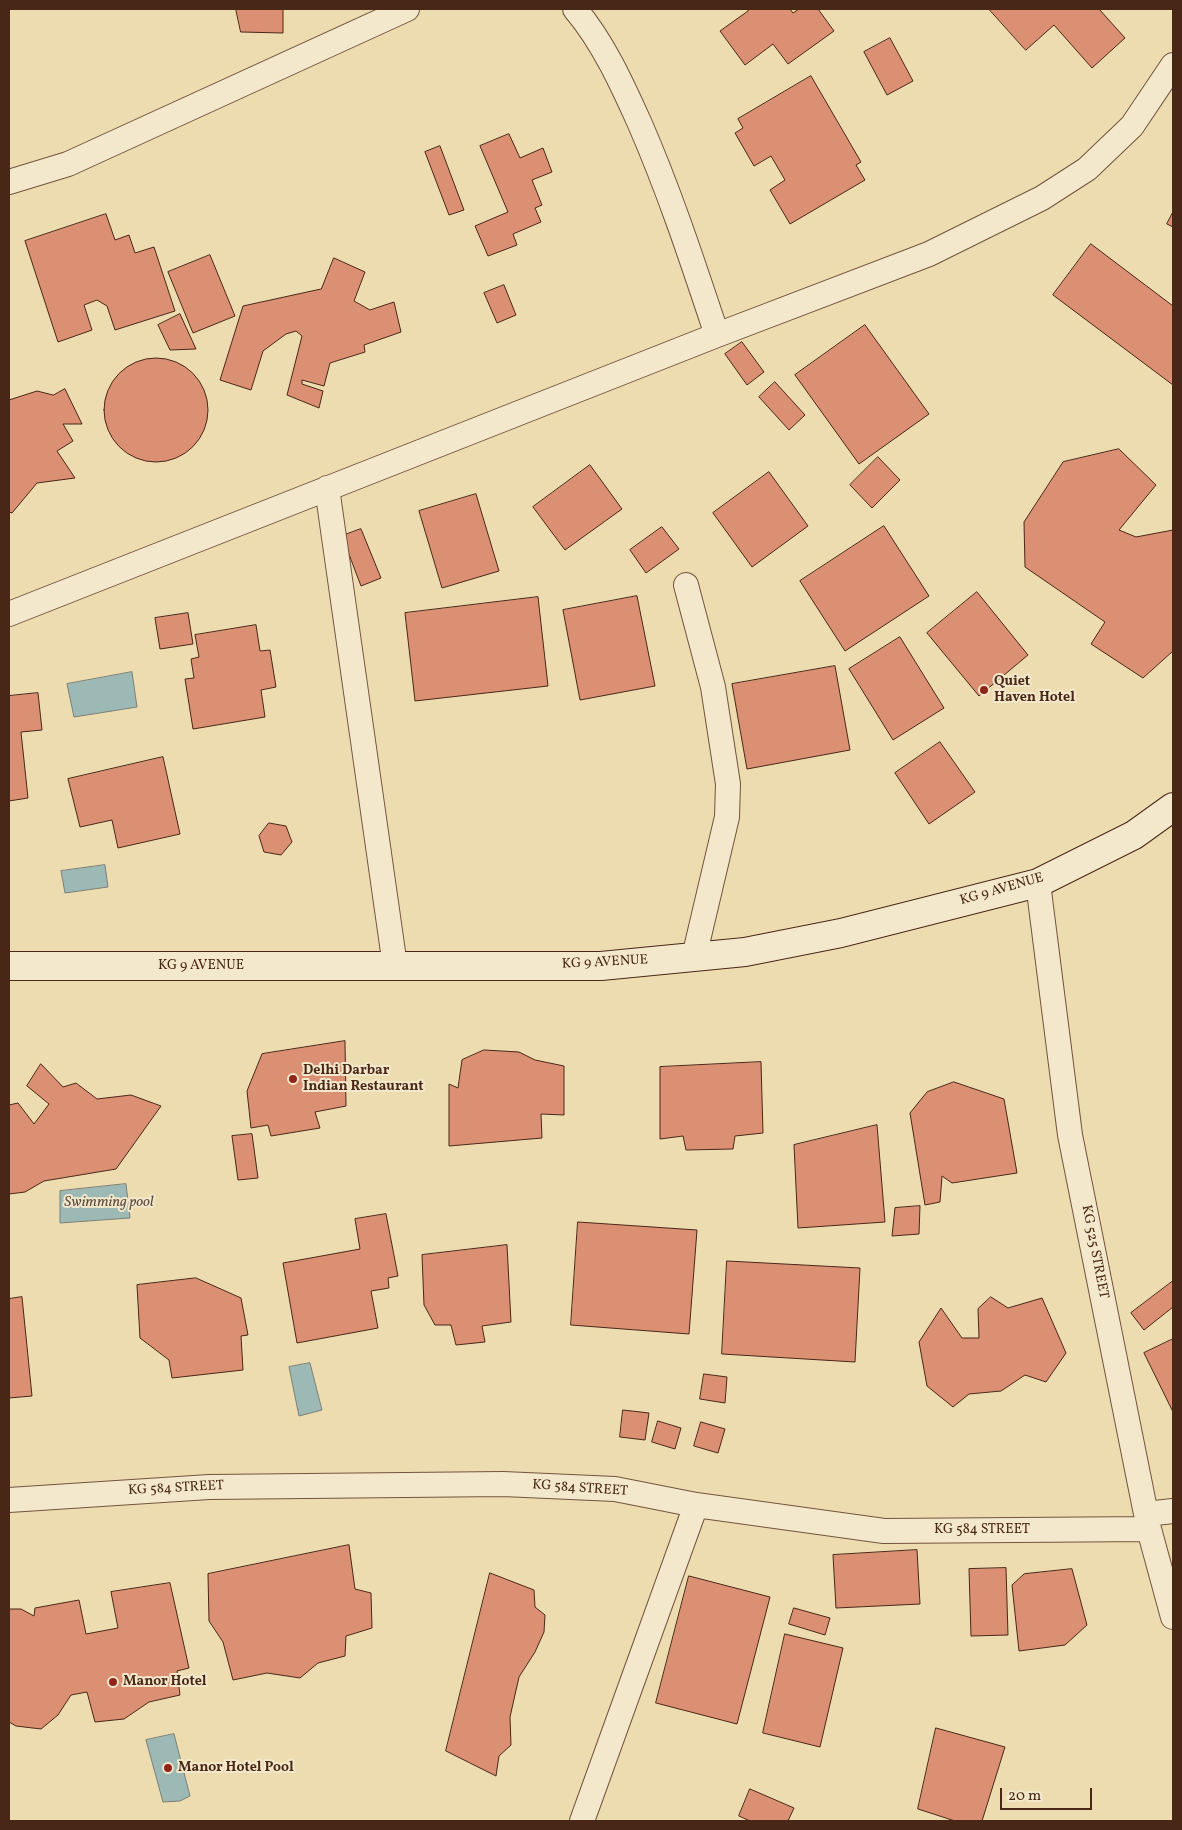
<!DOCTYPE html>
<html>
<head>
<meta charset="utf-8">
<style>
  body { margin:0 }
  #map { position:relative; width:1182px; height:1830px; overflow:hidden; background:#eddcb0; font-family:Vollkorn,serif }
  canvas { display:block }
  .frame { position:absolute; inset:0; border:10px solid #492717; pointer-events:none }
  .scale { position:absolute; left:1000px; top:1788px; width:92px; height:22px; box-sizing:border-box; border:2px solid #492717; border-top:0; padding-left:6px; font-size:15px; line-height:18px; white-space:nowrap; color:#492717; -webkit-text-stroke:4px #f3e8cc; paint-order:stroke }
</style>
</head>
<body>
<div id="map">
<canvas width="1182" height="1830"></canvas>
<div class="frame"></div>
<div class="scale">20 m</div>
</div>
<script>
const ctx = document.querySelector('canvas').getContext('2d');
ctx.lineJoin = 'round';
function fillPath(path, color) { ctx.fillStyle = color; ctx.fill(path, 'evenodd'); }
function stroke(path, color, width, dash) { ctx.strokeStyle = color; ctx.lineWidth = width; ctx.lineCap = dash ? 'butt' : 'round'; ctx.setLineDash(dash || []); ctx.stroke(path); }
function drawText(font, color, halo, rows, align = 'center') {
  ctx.font = font + ' Vollkorn,serif'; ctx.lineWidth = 4; ctx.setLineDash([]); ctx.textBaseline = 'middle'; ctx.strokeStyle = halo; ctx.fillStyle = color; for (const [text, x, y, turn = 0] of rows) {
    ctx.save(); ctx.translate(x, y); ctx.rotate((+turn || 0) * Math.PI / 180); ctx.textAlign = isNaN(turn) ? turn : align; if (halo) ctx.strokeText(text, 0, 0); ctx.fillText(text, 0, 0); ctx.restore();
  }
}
const water = new Path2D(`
  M132,672L137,707L74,717L67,684Z
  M105,865L108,887L65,893L61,871Z
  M126,1184L130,1218L60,1223V1191Z
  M310,1363L322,1410L299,1416L289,1367Z
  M174,1734L190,1796L180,1801L163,1802L146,1740Z`);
fillPath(water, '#9db9b6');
stroke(water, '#7b7f76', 1);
const building = new Path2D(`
  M236,9H283V33L241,32Z
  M747,9H790L793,13L799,9H818L834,31L788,64L773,44L745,65L720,31L748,11Z
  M989,9H1099L1125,38L1092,68L1054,25L1026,50Z
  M890,38L913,81L887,95L864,52Z
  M811,76L861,162L856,165L865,180L790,224L770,190L785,180L771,156L754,166L735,133L743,128L738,119Z
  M509,134L520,158L543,148L552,172L532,180L542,205L535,208L541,222L513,234L517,245L488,256L475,226L508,212L480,146Z
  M440,146L464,210L449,215L425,152Z
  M1173,212V227L1167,224Z
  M106,214L115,240L129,235L135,253L154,247L175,311L115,330L107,306L97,300L84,305L92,330L58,342L25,241Z
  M1091,244L1173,306V385L1053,295Z
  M210,255L235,316L193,333L168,272Z
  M334,258L365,272L354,301L370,310L394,302L401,332L364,345L365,352L330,363L324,386L302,380V384L323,391L319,408L287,395L302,336L296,331L286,334L263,351L251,390L220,380L243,306L321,289Z
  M504,285L516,315L497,323L484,293Z
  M180,314L196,349L170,350L158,325Z
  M865,325L929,414L859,464L795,375Z
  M742,342L764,372L747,385L725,354Z
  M104 410a52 52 0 1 1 104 0a52 52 0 1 1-104 0Z
  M775,382L805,415L789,430L759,397Z
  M65,389L82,424H63L73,441L57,451L75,478L37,483L12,513L9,512V400L37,391L53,395Z
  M1119,449L1156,485L1119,530L1136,537L1173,530V651L1143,678L1091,644L1105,622L1025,567L1024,522L1063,462Z
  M878,457L900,480L872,508L850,485Z
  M590,465L622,509L565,550L533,507Z
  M769,472L808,526L752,567L713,513Z
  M476,494L499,571L442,588L419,511Z
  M884,526L929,596L845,651L800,581Z
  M662,527L679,549L646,573L630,550Z
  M361,529L381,578L361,586L342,536Z
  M977,592L1028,655L979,696L927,633Z
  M637,596L655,686L580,700L563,610Z
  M538,597L548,686L415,701L405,613Z
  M188,613L193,644L160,649L155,618Z
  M256,625L260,651L270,650L276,687L261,690L265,717L193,729L185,679L194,678L191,659L199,657L195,635Z
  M900,637L944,708L893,740L849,669Z
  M835,666L850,750L747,769L732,684Z
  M38,693L42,730L21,732L28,798L9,801V696Z
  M940,742L975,792L929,824L895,773Z
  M163,757L180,834L118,848L112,820L80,827L68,779Z
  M269,823L286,826L292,842L281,855L264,852L259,836Z
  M345,1041L346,1106L315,1112L320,1128L271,1136L268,1125L251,1128L247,1091L262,1054Z
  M484,1050L519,1052L535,1060L564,1066V1115L541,1114L542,1138L449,1146V1084L458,1088L462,1060Z
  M761,1062L763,1133L735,1136L733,1149L686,1150L683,1136L660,1139V1067Z
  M41,1064L63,1087L76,1083L97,1099L131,1095L161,1106L116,1169L44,1181L25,1192L9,1194V1105L18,1103L34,1124L49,1104L27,1086Z
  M954,1082L1004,1099L1017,1173L952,1183L942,1176L940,1202L925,1205L910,1113L927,1092Z
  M877,1125L885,1222L798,1228L794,1145Z
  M252,1134L258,1178L238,1180L232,1136Z
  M920,1206L919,1234L892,1236L895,1208Z
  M386,1214L398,1276L388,1278L389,1288L371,1291L378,1328L297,1343L283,1263L360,1249L355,1219Z
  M578,1222L697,1230L689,1334L571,1325Z
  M507,1245L511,1322L482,1326L485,1342L456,1345L451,1325H435L424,1305L422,1255Z
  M727,1261L860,1268L855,1362L722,1354Z
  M196,1278L241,1298L248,1335L241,1336L243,1370L172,1378L169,1360L140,1338L137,1285Z
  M1173,1281V1307L1144,1330L1131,1313Z
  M22,1297L32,1396L9,1398V1299Z
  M991,1297L1008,1308L1042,1298L1066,1353L1046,1382L1025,1375L1001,1391L969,1394L953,1407L927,1386L919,1342L941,1308L962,1338H979L978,1309Z
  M1173,1339V1412L1144,1353Z
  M704,1374L727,1377L725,1403L700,1399Z
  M623,1410L649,1413L645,1440L620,1437Z
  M658,1421L681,1428L675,1449L652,1442Z
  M701,1422L725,1429L718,1453L694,1446Z
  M349,1545L355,1589L371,1593L372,1628L346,1636L345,1656L318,1663L300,1678L267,1673L233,1680L223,1642L209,1621L208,1574Z
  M917,1550L920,1604L836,1608L833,1555Z
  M1006,1568L1008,1635L971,1636L969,1569Z
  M1072,1569L1087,1625L1065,1645L1019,1651L1012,1585L1024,1574Z
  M490,1573L534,1590L535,1607L545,1615L544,1632L535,1652L519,1677L510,1717L511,1745L499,1756L496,1776L446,1751Z
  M689,1576L770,1597L737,1724L656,1703Z
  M170,1583L189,1668L177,1671L180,1695L149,1702L124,1719L95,1722L87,1692L71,1695L58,1715L41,1729L16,1726L9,1722V1609H21L34,1616L35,1608L79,1600L86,1634L118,1628L111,1592Z
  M794,1608L830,1618L825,1635L789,1624Z
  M785,1634L843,1648L820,1747L763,1733Z
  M936,1728L1005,1747L982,1821H955L918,1809Z
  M750,1789L794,1808L788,1821H750L739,1816Z`);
fillPath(building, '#db8f73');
stroke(building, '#492717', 1);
const minor = new Path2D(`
  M575,9C603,42 622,84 640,124C670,193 693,263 717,335
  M9,182L68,164L407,9
  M327,488L395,966
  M686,585L713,687L728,784L727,817L694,957
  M9,614L717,335L929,254L1042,198L1087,169L1132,126L1173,65
  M1038,883L1070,1135L1149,1529L1173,1617
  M9,1500L209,1487L503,1484L615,1489L696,1505L884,1531L1149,1529
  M1146,1514L1173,1511
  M582,1821L696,1505`);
const secondary = new Path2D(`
  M9,966H601L745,952L841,933L1038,883L1134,835L1173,807`);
stroke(minor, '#72543d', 26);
stroke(secondary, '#492717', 30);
stroke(minor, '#f3e8cc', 24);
stroke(secondary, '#f3e8cc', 28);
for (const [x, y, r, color] of [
  [984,690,5,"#8f2418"],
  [293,1079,5,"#8f2418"],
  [113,1682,5,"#8f2418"],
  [168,1768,5,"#8f2418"]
]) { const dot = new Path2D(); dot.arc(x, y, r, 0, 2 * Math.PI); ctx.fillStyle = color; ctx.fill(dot); stroke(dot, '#f3e8cc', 2); }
drawText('bold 14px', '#492717', '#f3e8cc', [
  ["Quiet",994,682],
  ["Haven Hotel",994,698],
  ["Delhi Darbar",303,1071],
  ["Indian Restaurant",303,1087],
  ["Manor Hotel",123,1682],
  ["Manor Hotel Pool",178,1768]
], 'left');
drawText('14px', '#492717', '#f3e8cc', [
  ["KG 9 AVENUE",1002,890,-16],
  ["KG 9 AVENUE",605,963,-3],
  ["KG 9 AVENUE",201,966],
  ["KG 525 STREET",1094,1252,79],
  ["KG 584 STREET",176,1489,-3],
  ["KG 584 STREET",580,1489,4],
  ["KG 584 STREET",982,1530]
]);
drawText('italic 15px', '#5e4c3f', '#f3e8cc', [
  ["Swimming pool",109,1203]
]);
</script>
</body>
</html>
